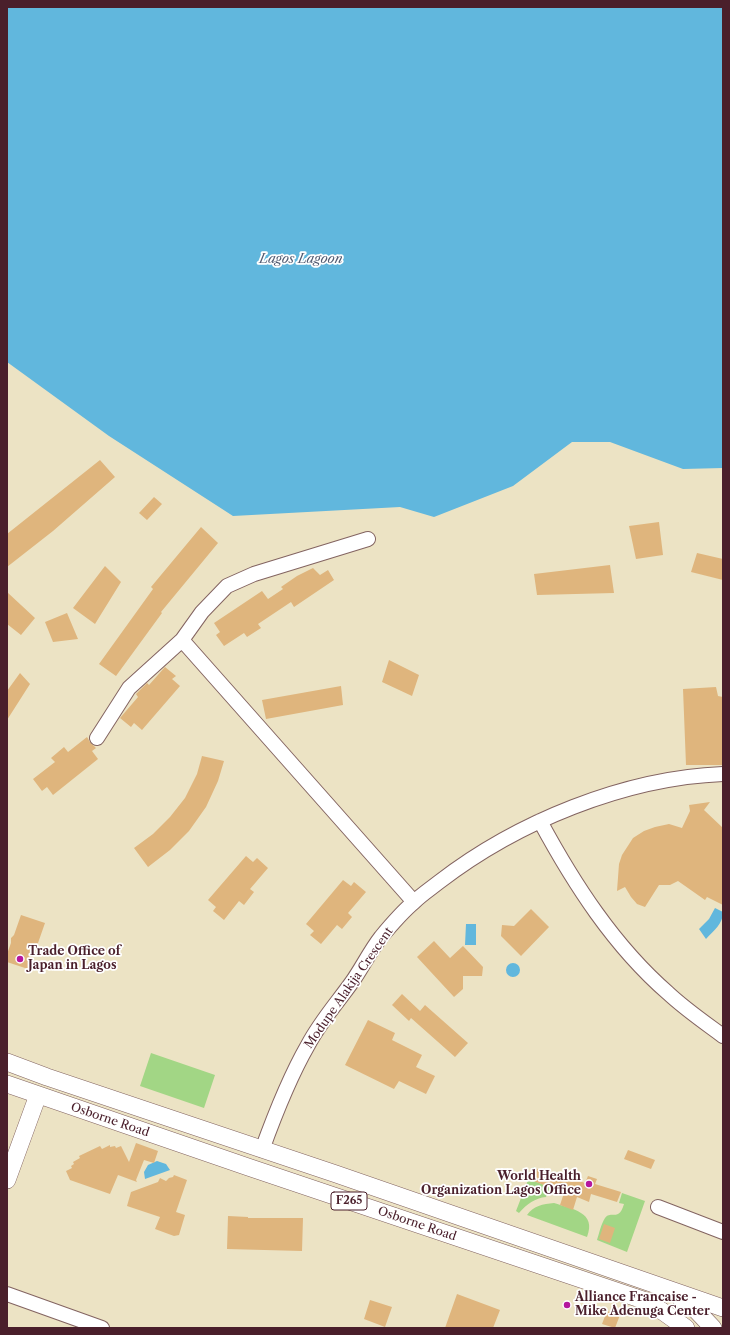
<!DOCTYPE html>
<html>
<head>
<meta charset="utf-8">
<style>
  body { margin:0 }
  #map { position:relative; width:730px; height:1335px; overflow:hidden; background:#ece3c4; font-family:"Libre Caslon Text",serif }
  canvas { display:block }
  .frame { position:absolute; inset:0; border:8px solid #4a1f2b; pointer-events:none }
</style>
</head>
<body>
<div id="map">
<canvas width="730" height="1335"></canvas>
<div class="frame"></div>
</div>
<script>
const ctx = document.querySelector('canvas').getContext('2d');
ctx.lineJoin = 'round';
function fillPath(path, color) { ctx.fillStyle = color; ctx.fill(path, 'evenodd'); }
function stroke(path, color, width, dash) { ctx.strokeStyle = color; ctx.lineWidth = width; ctx.lineCap = dash ? 'butt' : 'round'; ctx.setLineDash(dash || []); ctx.stroke(path); }
function drawText(font, color, halo, rows, align = 'center') {
  ctx.font = font + ' "Libre Caslon Text",serif'; ctx.lineWidth = 3.5; ctx.setLineDash([]); ctx.textBaseline = 'middle'; ctx.strokeStyle = halo; ctx.fillStyle = color; for (const [text, x, y, turn = 0] of rows) {
    ctx.save(); ctx.translate(x, y); ctx.rotate((+turn || 0) * Math.PI / 180); ctx.textAlign = isNaN(turn) ? turn : align; if (halo) ctx.strokeText(text, 0, 0); ctx.fillText(text, 0, 0); ctx.restore();
  }
}
fillPath(new Path2D(`
  M151,1053L215,1075L204,1108L140,1086Z
  M533,1167L535,1168L531,1180L550,1187L546,1197C535,1198 527,1204 519,1213L516,1211Z
  M622,1193L645,1201L627,1252L597,1240C599,1234 601,1224 605,1218C611,1210 619,1222 624,1204L619,1203Z
  M554,1203C572,1209 597,1212 587,1237L527,1215C533,1206 543,1204 554,1203Z`), '#a2d685');
fillPath(new Path2D(`
  M7,7H723V468L683,469L610,442H572L513,486L434,517L400,507L233,516L109,436L7,362Z
  M715,908L723,912C723,924 714,930 706,939L699,929L709,919Z
  M466,924H476V945H465Z
  M506 970a7 7 0 1 1 14 0a7 7 0 1 1-14 0Z
  M157,1161L166,1164L170,1170L145,1179L144,1172L148,1165Z`), '#61b7dd');
fillPath(new Path2D(`
  M100,460L115,477L53,531L7,567V534Z
  M154,497L162,504L147,520L139,513Z
  M659,522L663,555L636,559L629,526Z
  M201,527L218,543L161,612L162,613L116,676L99,664L153,589L151,587Z
  M697,553L723,559V580L691,572Z
  M610,565L614,593L537,595L534,574Z
  M105,566L121,582L95,624L73,608Z
  M313,568L320,575L328,570L334,580L294,607L291,602L258,624L261,628L247,637L244,633L224,646L216,635L220,632L214,623L262,591L268,599L283,589L281,587L297,576Z
  M7,592L35,618L21,635L7,624Z
  M67,613L78,639L53,642L45,622Z
  M389,660L419,675L412,696L382,682Z
  M165,667L176,676L172,679L180,686L142,730L134,723L131,727L120,718L138,697L136,694L147,683L149,685Z
  M20,673L30,684L7,720V691Z
  M341,686L343,705L266,719L262,700Z
  M716,687L718,696L723,697V765H686L683,689Z
  M87,737L90,742L96,748L92,751L98,759L53,795L47,787L42,791L33,779L55,762L51,758L64,747L68,752Z
  M202,756L224,761L218,781L206,807L189,831L170,850L148,867L134,848L153,834L170,817L185,798L197,774Z
  M710,802L704,810L723,828V905L707,897L705,900L678,881L670,885H659L645,907L637,904L631,897L625,887L617,891L619,864L622,855L633,838L644,831L655,827L669,824L682,828L690,811L689,805Z
  M246,856L253,862L257,858L268,868L250,889L254,892L244,905L239,901L224,920L213,911L216,907L208,900Z
  M343,880L351,886L354,882L366,892L348,913L352,917L342,929L337,925L321,944L310,935L314,931L306,924Z
  M531,909L549,927L521,956L501,936L502,925L514,926Z
  M21,915L45,923L38,943V947L35,951L28,969L7,962V954L11,943V938L14,935Z
  M434,941L450,958L463,946L483,967L482,976H463V989L454,997L417,957Z
  M402,994L420,1011L425,1005L468,1043L455,1057L411,1018L409,1021L392,1005Z
  M368,1020L395,1033L392,1040L422,1055L416,1067L435,1076L426,1094L399,1081L394,1089L345,1065Z
  M136,1143L158,1151L154,1163L144,1160L136,1180L137,1182L118,1175L110,1194L70,1180L66,1171L72,1168L71,1166L74,1164L73,1162L80,1158L79,1156L100,1146L102,1149L110,1145V1147L115,1146L116,1148L121,1146L129,1162Z
  M628,1150L655,1160L651,1169L624,1159Z
  M535,1168L557,1176L558,1173L585,1183L588,1176L597,1179L595,1184L621,1192L617,1202L591,1194L589,1202L577,1197L573,1210L560,1205L564,1193L531,1180Z
  M174,1175L187,1180L176,1212L185,1215L179,1235L174,1236L155,1229L160,1217L127,1206L131,1192L158,1182L160,1178L166,1181L169,1178L173,1177Z
  M228,1216L248,1217V1218H303L302,1251L227,1249Z
  M604,1224L615,1228L610,1243L599,1239Z
  M457,1294L500,1310L493,1328H445Z
  M370,1300L392,1307L385,1327L364,1319Z
  M607,1311L620,1315L615,1328L602,1324Z`), '#dfb57d');
const minor = new Path2D(`
  M182,640L202,612L227,586L254,574L368,539
  M97,738L129,688L182,640L414,902
  M540,821C574,884 614,946 668,993C685,1009 704,1022 723,1036
  M262,1150C275,1114 289,1078 308,1045C320,1022 337,1003 352,982C362,968 370,951 381,937C391,925 402,912 414,902C421,895 430,889 439,882C517,822 624,778 723,774
  M658,1207L723,1232
  M7,1294L102,1328`);
const major = new Path2D(`
  M7,1062L47,1077L336,1174L723,1308
  M7,1084L248,1167L646,1301L662,1311L686,1328
  M7,1180L38,1095
  M681,1299L696,1310L713,1328`);
stroke(minor, '#836461', 16);
stroke(major, '#836461', 18);
stroke(minor, '#fff', 14);
stroke(major, '#fff', 17);
for (const [x, y, r, color] of [
  [20,959,4,"#b5179e"],
  [589,1184,4,"#b5179e"],
  [567,1305,4,"#b5179e"]
]) { const dot = new Path2D(); dot.arc(x, y, r, 0, 2 * Math.PI); ctx.fillStyle = color; ctx.fill(dot); stroke(dot, '#fff', 1.5); }
for (const [x, y, w] of [
  [349,1201,36]
]) { const box = new Path2D(); box.roundRect(x - w / 2, y - 9, w, 18, 3); ctx.fillStyle = '#fff'; ctx.fill(box); stroke(box, '#4a1f2b', 1); }
drawText('bold 11px', '#4a1f2b', null, [
  ["F265",349,1201]
]);
drawText('bold 12px', '#4a1f2b', '#fff', [
  ["Trade Office of",28,952],
  ["Japan in Lagos",28,966],
  ["World Health",581,1177,"right"],
  ["Organization Lagos Office",581,1191,"right"],
  ["Alliance Francaise -",575,1298],
  ["Mike Adenuga Center",575,1312]
], 'left');
drawText('12px', '#4a1f2b', '#fff', [
  ["Modupe Alakija Crescent",349,988,-55],
  ["Osborne Road",110,1120,19],
  ["Osborne Road",417,1224,19]
]);
drawText('italic 13px', '#535c72', '#fff', [
  ["Lagos Lagoon",301,259]
]);
</script>
</body>
</html>
